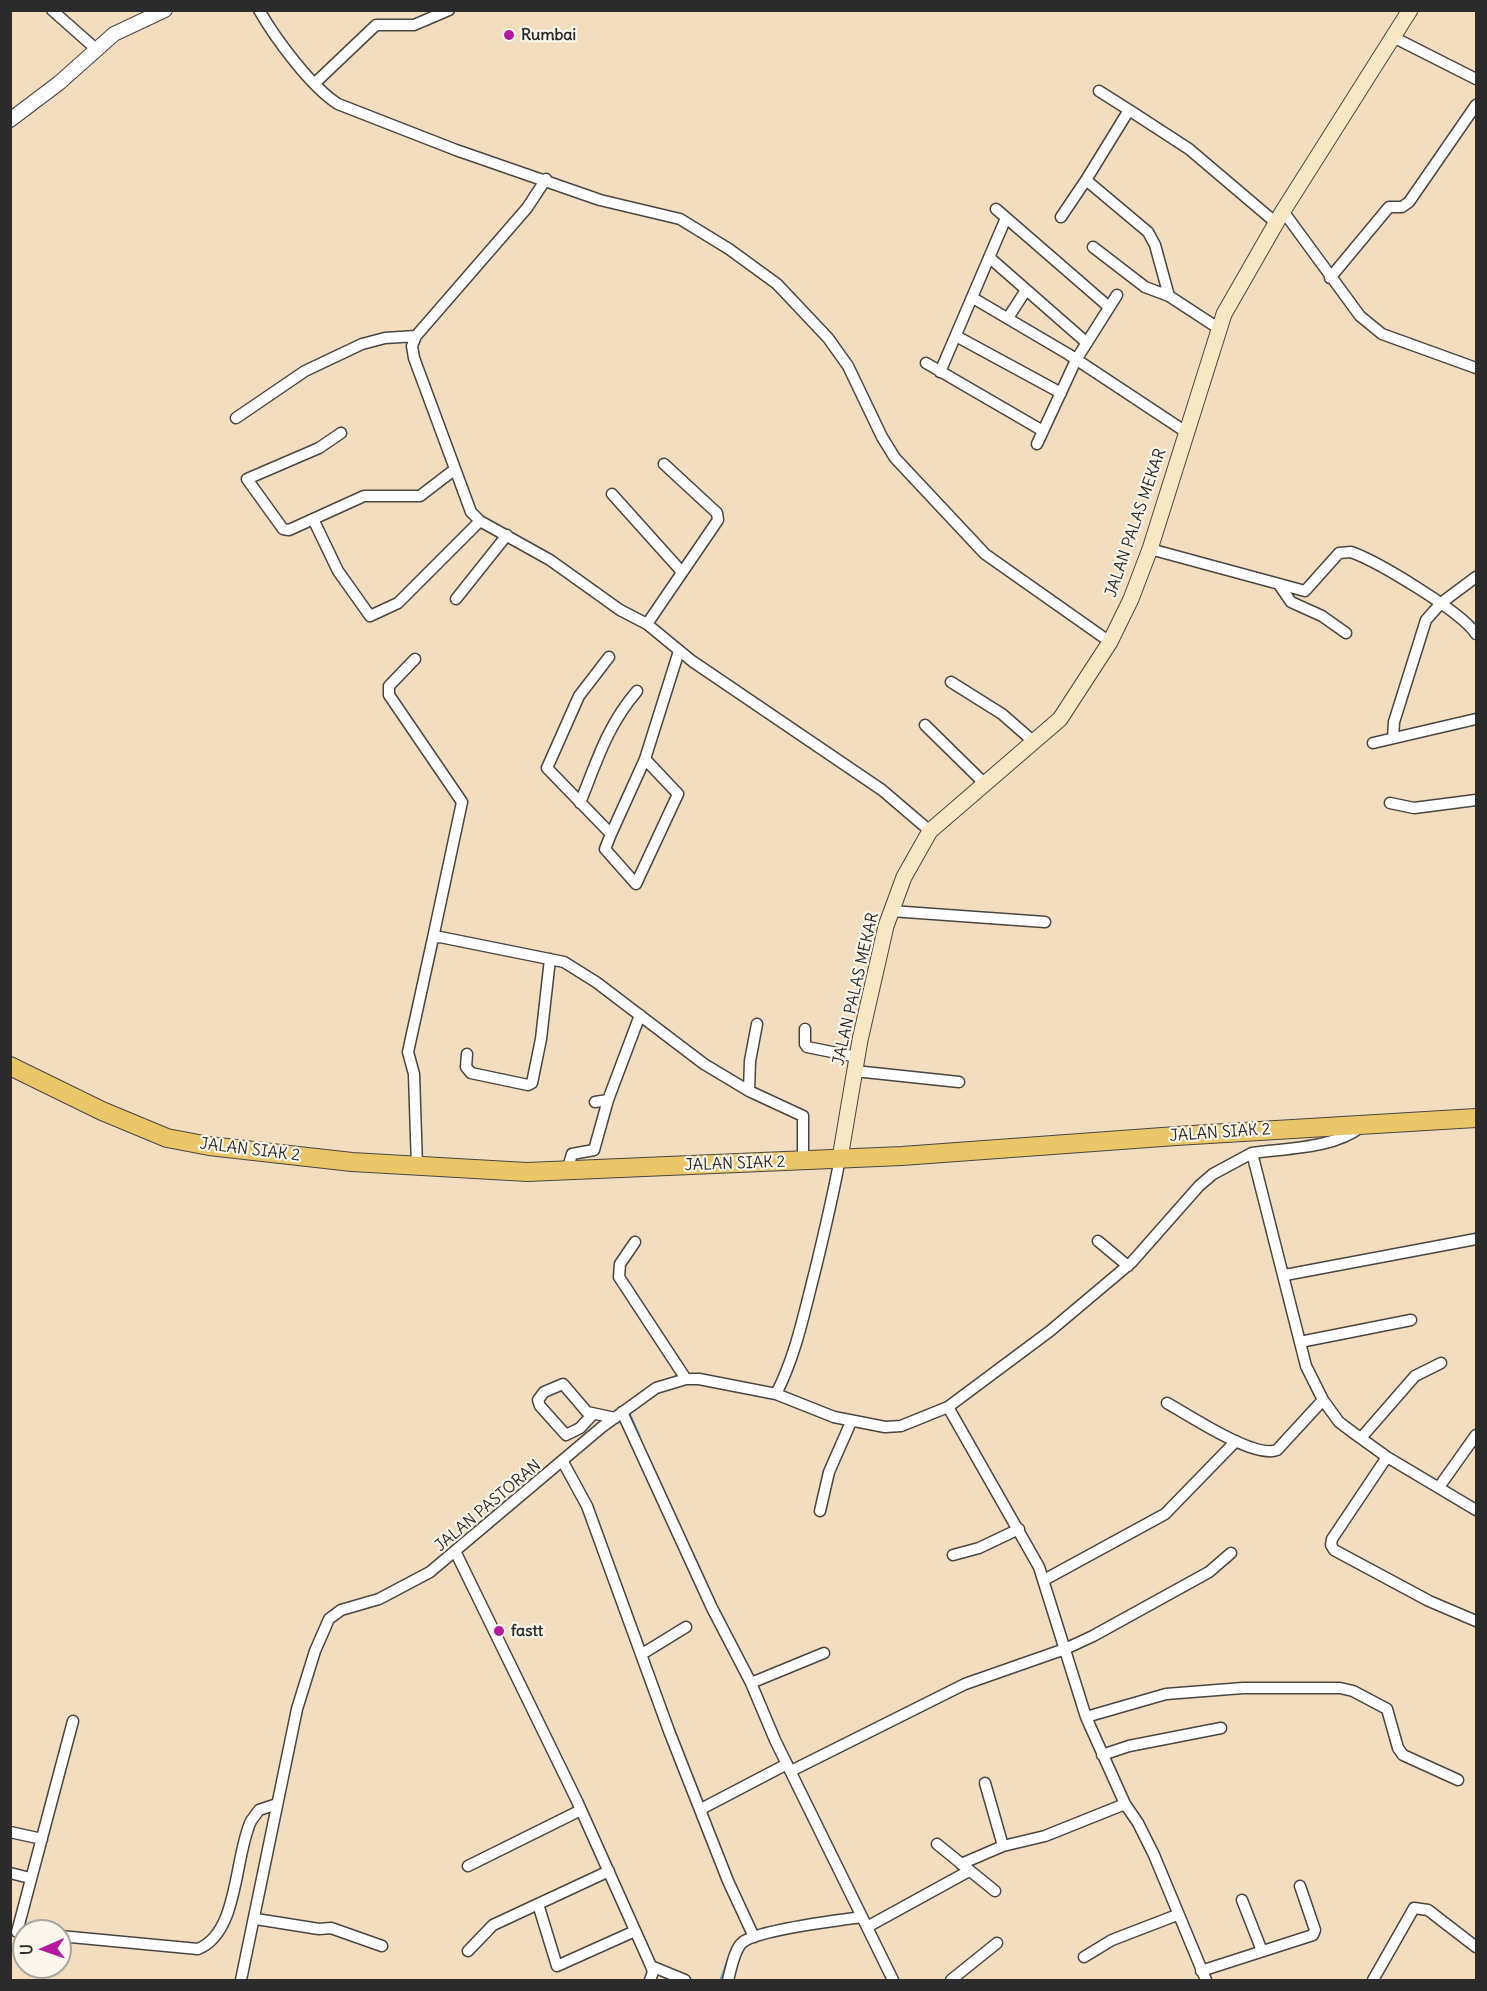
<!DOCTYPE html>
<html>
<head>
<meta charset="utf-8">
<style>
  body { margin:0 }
  #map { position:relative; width:1487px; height:1991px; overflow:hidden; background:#f3ddbf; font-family:Delius,sans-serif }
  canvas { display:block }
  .frame { position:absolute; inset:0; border:12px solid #2b2b2b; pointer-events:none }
  .north { position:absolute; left:12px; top:1919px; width:60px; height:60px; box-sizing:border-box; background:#fbf7ec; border:2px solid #a8a59f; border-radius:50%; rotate:268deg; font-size:16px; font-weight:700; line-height:24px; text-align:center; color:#2b2b2b }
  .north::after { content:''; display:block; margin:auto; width:21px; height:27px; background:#b5179e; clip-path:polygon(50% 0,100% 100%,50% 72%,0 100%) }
</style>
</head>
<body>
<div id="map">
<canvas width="1487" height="1991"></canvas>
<div class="frame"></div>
<div class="north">U</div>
</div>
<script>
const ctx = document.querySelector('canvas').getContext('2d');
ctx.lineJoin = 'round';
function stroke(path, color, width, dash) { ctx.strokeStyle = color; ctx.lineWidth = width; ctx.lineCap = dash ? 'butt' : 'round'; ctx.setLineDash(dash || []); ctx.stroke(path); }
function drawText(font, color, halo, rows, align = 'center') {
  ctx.font = font + ' Delius,sans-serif'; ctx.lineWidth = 4.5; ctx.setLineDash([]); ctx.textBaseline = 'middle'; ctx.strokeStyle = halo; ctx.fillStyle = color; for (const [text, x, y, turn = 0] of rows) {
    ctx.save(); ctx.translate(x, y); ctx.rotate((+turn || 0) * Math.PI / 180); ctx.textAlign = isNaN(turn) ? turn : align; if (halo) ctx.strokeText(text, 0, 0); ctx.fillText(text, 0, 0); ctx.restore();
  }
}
stroke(new Path2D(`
  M629,1413L639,1436
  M721,1980L728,1960`), '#5ca6d3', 3);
const minor = new Path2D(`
  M52,10L96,49
  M259,10C275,38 311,87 338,104L456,150L600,200L680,219L729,249L777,284L828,338L848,366L882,437L895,458L985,554L1110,642
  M1393,37L1476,79
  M315,83L376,25H414L449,10
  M1099,91L1129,110
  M546,179L527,208L416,336L412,346L414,358L471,512L480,521L550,560L620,610L647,624L692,661L882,790L930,831
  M1086,180L1129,110L1189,149L1275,222
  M996,209L1109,307
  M1283,211L1360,316L1382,334L1476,368
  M1061,217L1086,180L1148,232L1155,245L1169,296L1218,328
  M1093,247L1145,287L1169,296
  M990,258L1087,343
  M1330,278L1389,207H1402L1409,202L1476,105
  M973,298L1068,354L1186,432
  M1008,318L1026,290
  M956,336L1061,393
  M926,363L1043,431
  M940,372L1006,218
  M236,418L305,371L362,344L385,338L416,336
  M341,433L319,448L247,479L283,529L289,530L364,496H420L454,470
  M1037,444L1076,360L1117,295
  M612,494L682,572
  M313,519L338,571L370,616L398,603L480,521
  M1150,549L1305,591L1339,553L1351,552C1377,561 1462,612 1476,634
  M1280,586L1291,602L1322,616L1346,633
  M456,599L507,535
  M647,624L718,520L717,513L664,464
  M609,657L579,696L547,768L611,834L645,759L679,651
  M415,659L389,686V695L462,802L433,938
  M951,682L1002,714L1034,742
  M925,725L983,782
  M1393,738L1394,722L1426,620L1441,603L1476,577
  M1373,743L1476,719
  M580,803C597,761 607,726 637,691
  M1390,803L1414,808L1476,800
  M611,834L605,849L636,884L678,794L645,759
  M891,911L1045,922
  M805,1029V1044L807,1047L857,1057
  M467,1054L466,1067L471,1073L528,1085L532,1083L541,1039L550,959
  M855,1071L959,1082
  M749,1091L750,1061L757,1024
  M595,1102L608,1100L640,1015
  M1252,1153C1287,1148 1332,1149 1361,1127
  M417,1167L414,1074L408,1052L433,938L440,937L564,962L596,982L704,1064L749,1091L803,1116V1161
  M567,1171L572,1154L594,1150L608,1100
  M1098,1241L1128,1266
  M635,1242L620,1264L619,1277L686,1379
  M1285,1275L1476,1239
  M1300,1342L1411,1320
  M776,1394L834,1417L885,1427L901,1426L948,1407L1050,1331L1132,1262L1199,1186L1213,1174L1252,1153L1306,1366L1323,1400L1339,1422L1355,1434L1387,1457L1476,1510
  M1167,1403C1189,1415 1254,1459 1277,1450L1323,1400
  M948,1407L1039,1567L1086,1717L1125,1804L1138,1823L1154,1855L1206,1980
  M622,1412L712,1608L751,1683L775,1740L893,1980
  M593,1414L580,1428L566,1435L540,1406L538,1400L544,1392L563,1384L587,1412L615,1418
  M1361,1438L1415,1376L1441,1363
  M1387,1457L1332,1539L1331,1545L1334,1550L1429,1601L1476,1621
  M563,1462L587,1506L669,1731L728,1881L754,1937
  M1439,1487L1476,1435
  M820,1511L829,1472L851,1422
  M456,1553L577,1801L651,1966L653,1972L650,1980
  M953,1555L979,1548L1019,1529
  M1044,1580L1165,1514L1236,1441
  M642,1654L686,1627
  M751,1683L824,1653
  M1086,1717L1166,1694L1243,1688H1340L1353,1691L1387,1709L1398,1748L1403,1755L1458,1780
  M1102,1755L1129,1746L1221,1728
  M791,1771L965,1684L1065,1649L1093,1636L1209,1572L1231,1553
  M985,1783L1003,1846L1045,1836L1125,1804
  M701,1809L787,1764
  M10,1832L42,1839
  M937,1844L995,1891
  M961,1864L1003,1846
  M468,1866L581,1810
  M10,1873L30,1878
  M1242,1900L1262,1951
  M538,1904L557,1966L635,1931
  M256,1919L319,1929L331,1928L382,1946
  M867,1927L969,1871
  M17,1932L73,1721
  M60,1936L198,1949C239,1933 234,1857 251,1821L259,1810L277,1804
  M468,1951L493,1925L609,1871
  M1084,1957L1112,1940L1177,1915
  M651,1966L685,1980
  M1201,1971L1313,1935L1315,1930L1300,1886
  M241,1980L297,1709L315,1651L329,1619L341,1610L379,1599L430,1572L602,1427L656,1388L686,1379H699L776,1394C796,1355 804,1313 815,1271C824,1234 833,1196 840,1158
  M728,1980C731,1970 734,1949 743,1942C758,1930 839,1920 862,1917
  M951,1980L997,1943
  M1373,1980L1414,1908L1428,1910L1476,1947`);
const tertiary = new Path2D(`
  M10,120L59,83L114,34L165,10`);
const secondary = new Path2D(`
  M840,1158L860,1040L886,926L904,877L930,831L1060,719L1110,642L1131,599L1150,549L1224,314L1283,211L1410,10`);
const trunk = new Path2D(`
  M10,1066L102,1111L167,1138L209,1146L352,1162L527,1172L902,1156L1176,1136L1476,1118`);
stroke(minor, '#494641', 13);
stroke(tertiary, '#494641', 16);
stroke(secondary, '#494641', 17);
stroke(trunk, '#494641', 20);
stroke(minor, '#fff', 10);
stroke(tertiary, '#fff', 14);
stroke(secondary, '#f7e8c3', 15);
stroke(trunk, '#ebc669', 18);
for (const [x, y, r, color] of [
  [509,35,6,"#b5179e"],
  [499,1631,6,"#b5179e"]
]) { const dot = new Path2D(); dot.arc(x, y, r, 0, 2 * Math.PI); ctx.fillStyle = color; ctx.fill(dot); stroke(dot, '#fbf7ec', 2); }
drawText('bold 16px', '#2b2b2b', '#fbf7ec', [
  ["Rumbai",521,35],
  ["fastt",511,1631]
], 'left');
drawText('16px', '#2b2b2b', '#fbf7ec', [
  ["JALAN PALAS MEKAR",1136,523,-71],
  ["JALAN PALAS MEKAR",856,989,-77],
  ["JALAN SIAK 2",1220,1133,-4],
  ["JALAN SIAK 2",250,1150,7],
  ["JALAN SIAK 2",735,1164,-2],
  ["JALAN PASTORAN",488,1506,-40]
]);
</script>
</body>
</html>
